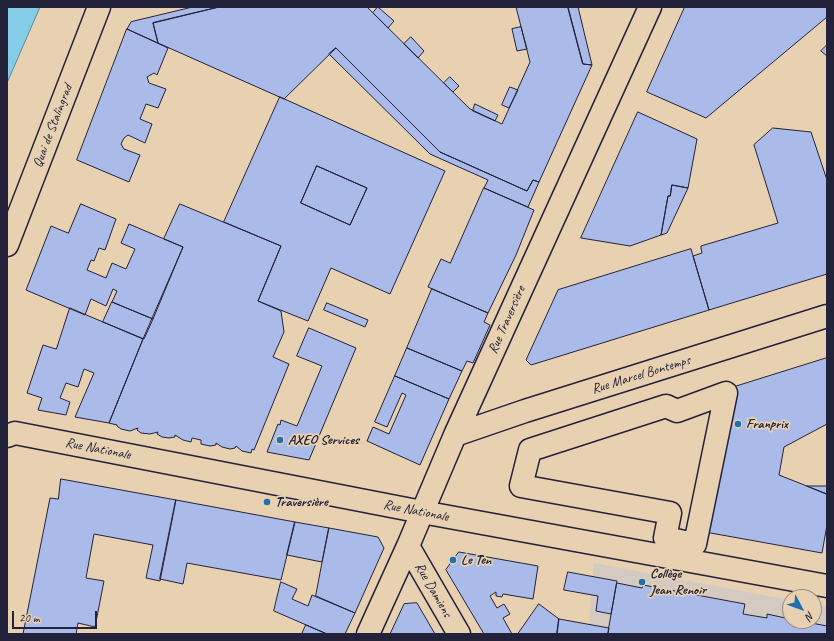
<!DOCTYPE html>
<html>
<head>
<meta charset="utf-8">
<style>
  body { margin:0 }
  #map { position:relative; width:834px; height:641px; overflow:hidden; background:#e8d1b1; font-family:Caveat,sans-serif }
  canvas { display:block }
  .frame { position:absolute; inset:0; border:8px solid #22223b; pointer-events:none }
  .north { position:absolute; left:782px; top:589px; width:40px; height:40px; box-sizing:border-box; background:#e8d1b1; border:1px solid #998b82; border-radius:50%; rotate:131deg; font-size:11px; font-weight:700; line-height:16px; text-align:center; color:#22223b }
  .north::after { content:''; display:block; margin:auto; width:14px; height:18px; background:#1f6fb2; clip-path:polygon(50% 0,100% 100%,50% 72%,0 100%) }
  .scale { position:absolute; left:12px; top:611px; width:85px; height:18px; box-sizing:border-box; border:2px solid #22223b; border-top:0; padding-left:5px; font-size:12px; line-height:14px; white-space:nowrap; color:#22223b; -webkit-text-stroke:3px #e8d1b1; paint-order:stroke }
</style>
</head>
<body>
<div id="map">
<canvas width="834" height="641"></canvas>
<div class="frame"></div>
<div class="north">N</div>
<div class="scale">20 m</div>
</div>
<script>
const ctx = document.querySelector('canvas').getContext('2d');
ctx.lineJoin = 'round';
function fillPath(path, color) { ctx.fillStyle = color; ctx.fill(path, 'evenodd'); }
function stroke(path, color, width, dash) { ctx.strokeStyle = color; ctx.lineWidth = width; ctx.lineCap = dash ? 'butt' : 'round'; ctx.setLineDash(dash || []); ctx.stroke(path); }
function drawText(font, color, halo, rows, align = 'center') {
  ctx.font = font + ' Caveat,sans-serif'; ctx.lineWidth = 3.5; ctx.setLineDash([]); ctx.textBaseline = 'middle'; ctx.strokeStyle = halo; ctx.fillStyle = color; for (const [text, x, y, turn = 0] of rows) {
    ctx.save(); ctx.translate(x, y); ctx.rotate((+turn || 0) * Math.PI / 180); ctx.textAlign = isNaN(turn) ? turn : align; if (halo) ctx.strokeText(text, 0, 0); ctx.fillText(text, 0, 0); ctx.restore();
  }
}
fillPath(new Path2D(`
  M594,563L790,600V621H814V605L827,607V634H588Z`), '#d5cac2');
const water = new Path2D(`
  M7,7H40L7,83Z`);
fillPath(water, '#85cce6');
stroke(water, '#5d88a2', 1);
const building = new Path2D(`
  M193,7H219L153,23L158,43L127,29L131,22Z
  M219,7H367L470,109L502,124L530,62L516,7H568L583,64L592,65L539,182L533,180L527,191L440,152L336,48L284,99L158,43L153,23Z
  M378,7L394,21L388,28L373,13Z
  M568,7H578L592,65L583,64Z
  M685,7H827V17L706,118L647,92Z
  M521,27L527,49L517,51L512,29Z
  M127,29L168,48L157,75L154,73L147,77L149,83L166,89L158,108L146,104L140,119L152,124L145,143L128,135L124,138L121,144L124,149L140,155L129,182L77,160Z
  M411,37L424,51L418,58L404,44Z
  M827,45V56L821,51Z
  M336,48L440,152L527,191L533,180L539,182L528,207L484,188L488,180L430,154L329,54Z
  M450,77L459,86L453,92L444,83Z
  M510,87L518,90L509,108L502,105Z
  M280,97L445,171L390,294L331,268L308,321L258,301L281,246L224,222ZM317,166L367,188L350,225L301,203Z
  M475,104L498,115L495,121L473,111Z
  M638,112L697,139L688,188L672,185L670,196H668L661,235L630,246L581,238Z
  M773,128L811,132L827,180V274L709,310L693,256L702,253L701,248V246L778,223L754,145Z
  M317,166L367,188L350,225L301,203Z
  M672,185L688,188L667,233L661,235L668,196H670Z
  M484,188L534,210L516,255L488,313L428,287L441,259L450,263Z
  M81,204L116,219L105,250L99,248L94,261L91,260L87,270L106,278L112,263L126,269L135,249L121,243L129,224L183,247L153,319L112,302L117,291L113,289L106,306L91,299L85,315L26,290L51,226L68,233Z
  M180,204L281,246L258,301L281,311L284,332L273,357L289,364L254,450L252,449L251,453L242,451L236,446L235,448L230,449L222,447L216,443V445L210,446L201,444V440L192,438L191,442L183,440L175,435V437L169,438L162,437L157,434L158,432L150,434L141,433L137,430L138,428L130,431L121,429L117,426V425L109,423L143,339L183,247L164,239Z
  M691,249L709,310L531,365L526,360L558,290Z
  M432,289L488,313L484,322L490,325L473,363L467,361L462,371L407,348Z
  M112,302L153,319L144,339L103,322Z
  M327,303L368,320L365,327L324,310Z
  M70,308L143,339L109,423L75,417L94,373L84,369L78,387L66,383L60,398L70,402L66,415L38,410L42,398L27,393L43,345L56,349Z
  M309,328L356,348L309,460L267,452L278,424L280,425L281,420L297,426L322,366L297,356Z
  M407,348L462,371L449,399L395,376Z
  M827,358V424L784,447L779,475L827,494V525L822,553L705,532L731,388Z
  M395,376L449,399L420,465L367,441L373,427L389,434L406,395L402,393L387,427L375,422Z
  M61,479L176,500L160,581L146,578L153,545L94,534L86,578L104,581L95,627L78,623L76,634H23L50,498L58,499Z
  M807,486H827V494Z
  M176,500L295,522L281,580L187,563L183,584L160,579Z
  M295,522L329,528L322,562L287,555Z
  M329,528L378,537L384,548L355,613L316,596Z
  M459,552L538,566L533,599L503,594L502,597L496,596V592L490,596L497,608L504,604L510,614L503,618L512,634H484L446,570Z
  M568,572L617,581L611,614L596,611L598,596L564,590Z
  M281,582L297,589L292,599L308,606L312,595L355,613L345,634H327L274,611Z
  M617,583L642,588L643,585L745,604L743,614L767,618V614L790,619V621H801L827,626V634H608Z
  M417,603L435,634H390L404,604Z
  M539,604L559,619L557,634H518Z
  M559,619L609,628L608,634H557Z
  M306,625L327,634H302Z`);
fillPath(building, '#aabae9');
stroke(building, '#22223b', 1);
const street = new Path2D(`
  M726,393L695,544L665,538L670,513L521,486L530,450L666,406L677,411Z
  M455,435L525,411L827,316
  M7,436L15,433L422,512L827,586
  M408,546L459,634
  M368,634L408,546L455,435L650,7`);
const primary = new Path2D(`
  M7,245L99,7`);
stroke(street, '#22223b', 25);
stroke(primary, '#22223b', 25);
stroke(street, '#e8d1b1', 22);
stroke(primary, '#e8d1b1', 22);
for (const [x, y, r, color] of [
  [738,424,4,"#1f6fb2"],
  [280,440,4,"#1f6fb2"],
  [267,502,4,"#1f6fb2"],
  [453,560,4,"#1f6fb2"],
  [642,582,4,"#1f6fb2"]
]) { const dot = new Path2D(); dot.arc(x, y, r, 0, 2 * Math.PI); ctx.fillStyle = color; ctx.fill(dot); stroke(dot, '#e8d1b1', 1.5); }
drawText('14px', '#22223b', '#e8d1b1', [
  ["Quai de Stalingrad",53,126,-69],
  ["Rue Traversière",507,320,-66],
  ["Rue Marcel Bontemps",641,375,-17],
  ["Rue Nationale",98,449,11],
  ["Rue Nationale",416,511,11],
  ["Rue Damiens",433,590,60]
]);
drawText('bold 14px', '#22223b', '#e8d1b1', [
  ["Franprix",746,424],
  ["AXEO Services",288,440],
  ["Traversière",275,502],
  ["Le Ten",461,560],
  ["Collège",650,574],
  ["Jean Renoir",650,590]
], 'left');
</script>
</body>
</html>
